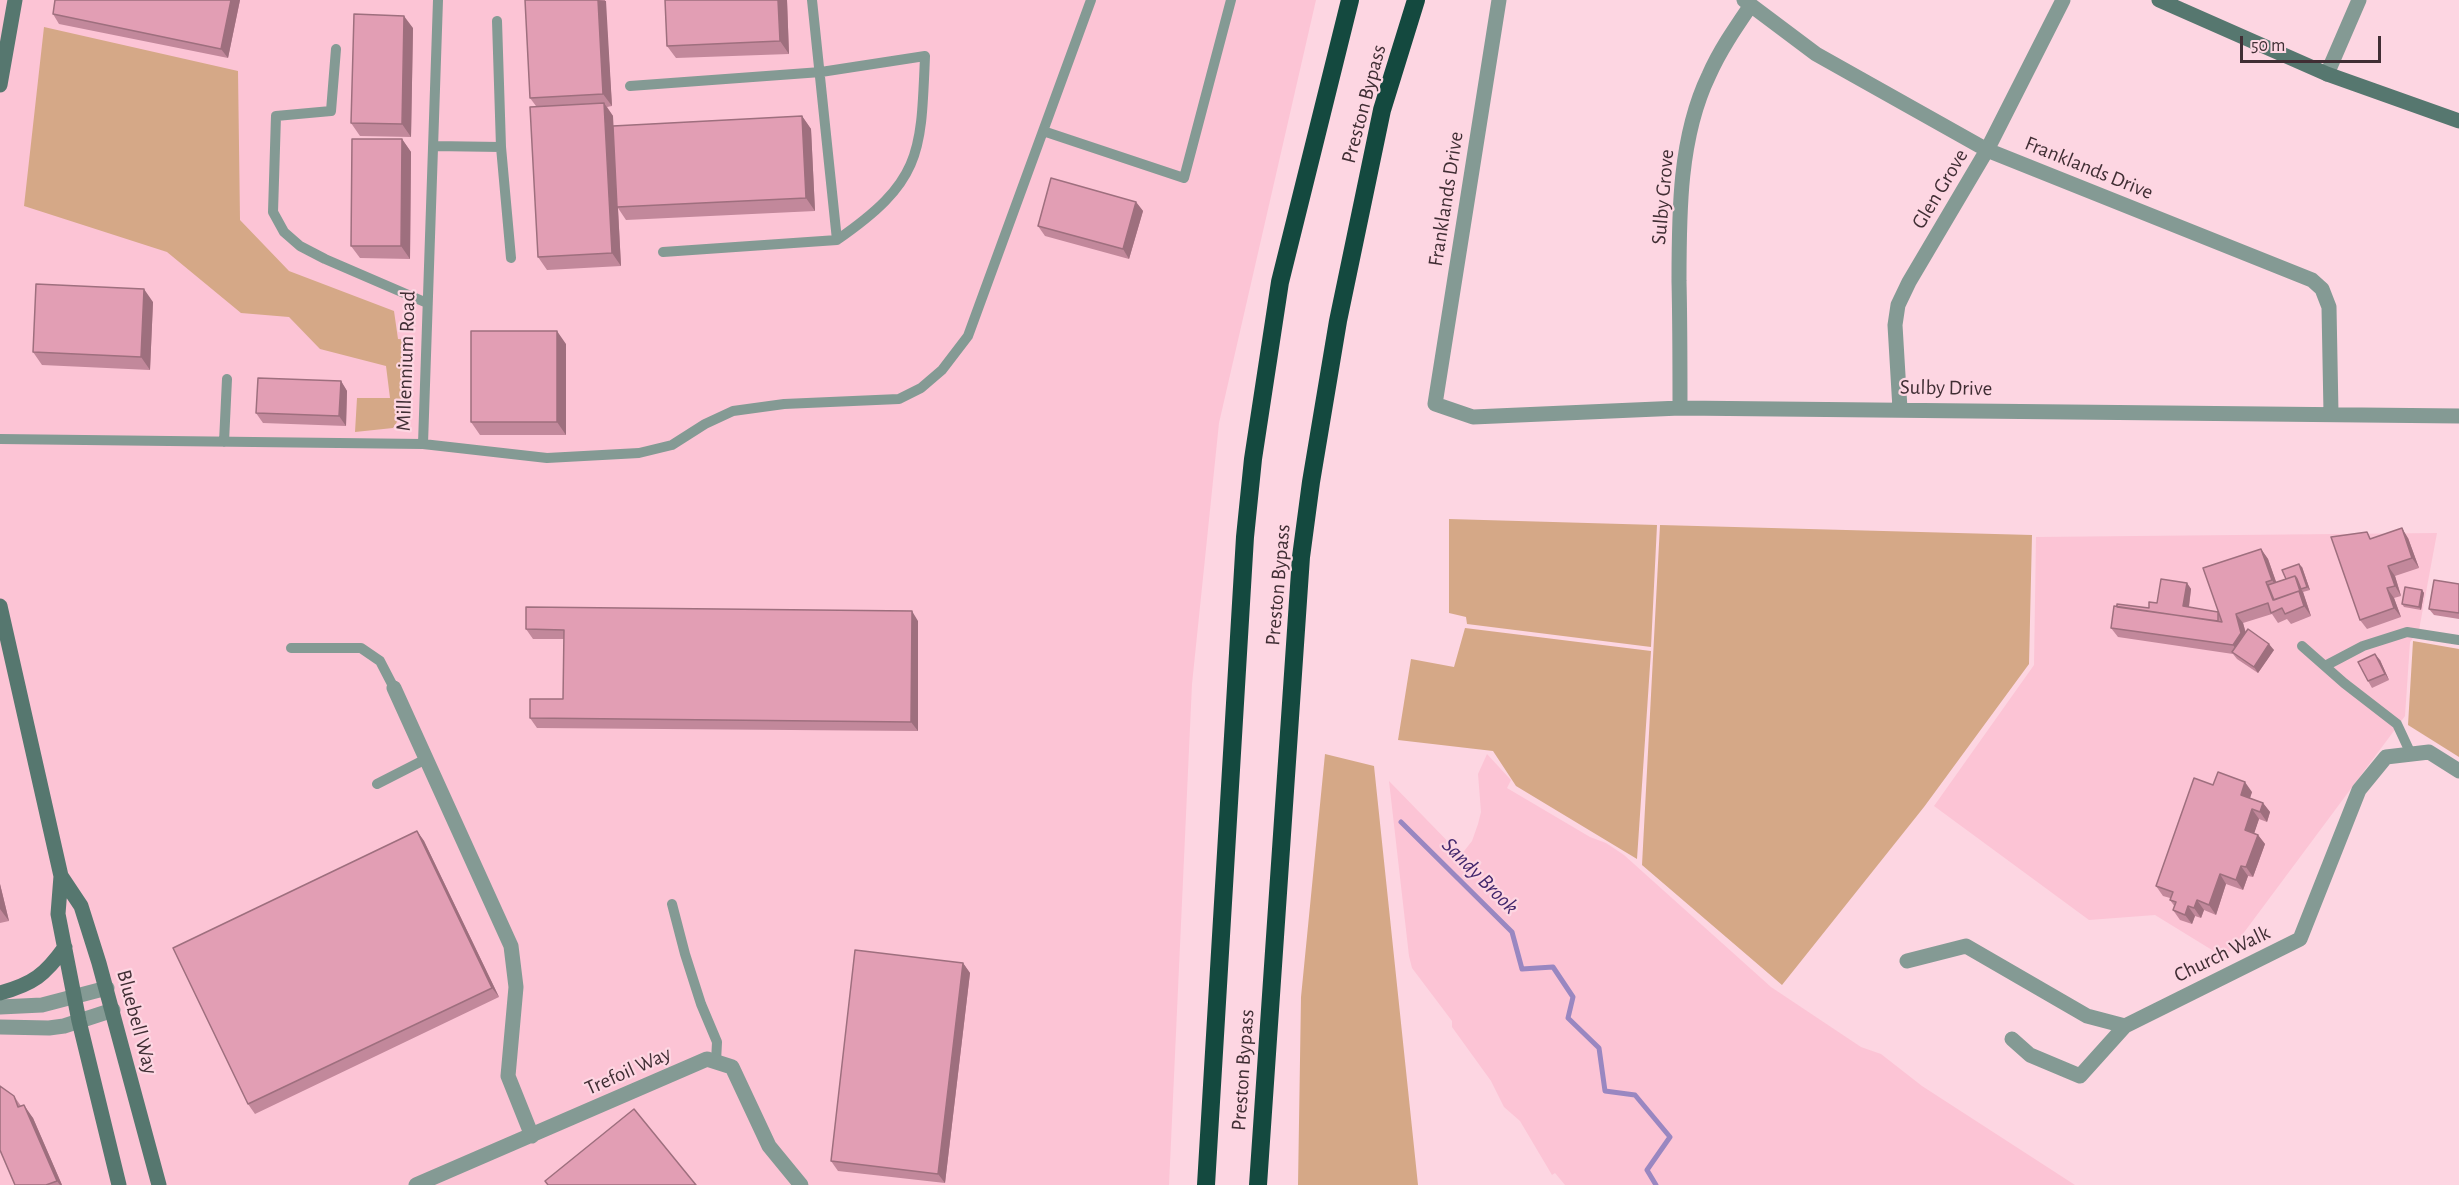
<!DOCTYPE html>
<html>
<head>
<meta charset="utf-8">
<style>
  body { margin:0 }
  #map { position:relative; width:2459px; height:1185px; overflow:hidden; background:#fdd6e2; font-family:"Alegreya Sans",sans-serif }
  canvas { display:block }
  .scale { position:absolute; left:2240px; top:36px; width:141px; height:27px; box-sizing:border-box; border:3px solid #402e34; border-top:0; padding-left:8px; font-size:18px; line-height:21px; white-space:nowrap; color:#402e34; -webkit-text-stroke:4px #fdd6e2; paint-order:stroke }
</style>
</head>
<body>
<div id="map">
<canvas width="2459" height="1185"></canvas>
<div class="scale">50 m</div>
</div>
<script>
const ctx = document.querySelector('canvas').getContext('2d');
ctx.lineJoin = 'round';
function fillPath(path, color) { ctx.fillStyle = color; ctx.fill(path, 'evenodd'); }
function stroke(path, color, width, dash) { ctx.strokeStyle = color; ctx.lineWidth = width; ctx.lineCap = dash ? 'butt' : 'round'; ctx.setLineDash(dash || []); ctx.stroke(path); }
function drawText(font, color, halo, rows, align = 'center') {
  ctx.font = font + ' "Alegreya Sans",sans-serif'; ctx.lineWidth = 4.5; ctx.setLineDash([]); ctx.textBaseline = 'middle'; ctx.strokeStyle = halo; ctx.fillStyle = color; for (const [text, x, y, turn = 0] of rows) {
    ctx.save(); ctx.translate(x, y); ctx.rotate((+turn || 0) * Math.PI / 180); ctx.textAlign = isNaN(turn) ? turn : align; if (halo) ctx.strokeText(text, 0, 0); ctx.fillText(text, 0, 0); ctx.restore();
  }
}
fillPath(new Path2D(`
  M0,0H1316L1219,423L1192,684L1169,1185H0Z
  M2437,533L2419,630L2410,642L2405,716L2225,958L2155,915L2089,920L1934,806L2034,665L2036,537Z
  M1487,754L1511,780L1507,788L1590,837L1606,843L1624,855L1771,987L1861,1047L1881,1054L1922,1086L2075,1185H1565L1555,1173L1552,1175L1520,1121L1504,1107L1491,1081L1452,1027V1021L1412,968L1409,956L1389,781L1461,855L1472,841L1478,824L1481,812L1478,774Z`), '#fcc4d5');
fillPath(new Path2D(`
  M44,27L238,71L240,220L289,271L394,311L398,339L413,340L410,402L393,428L355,432L357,398H390L386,366L320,349L289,317L241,313L167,252L24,206Z
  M1449,519L1657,525L1651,647L1467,624L1466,617L1449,613Z
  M1660,525L2032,535L2029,664L1924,807L1782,985L1642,865Z
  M1465,628L1651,651L1637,859L1516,786L1493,751L1398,740L1411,659L1454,667Z
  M2413,641L2459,649V757L2408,725Z
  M1325,754L1374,766L1418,1185H1298L1301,997Z`), '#d5a887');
stroke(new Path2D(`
  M1401,822L1512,932L1522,969L1553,967L1573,997L1568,1018L1599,1048L1605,1091L1635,1095L1670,1137L1647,1170L1656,1185`), '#9987c1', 5);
stroke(new Path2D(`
  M336,49L331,111L276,116L273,212L284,232L300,246L325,259L427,303
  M630,86L821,72L925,56C921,154 922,181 837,240
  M1043,131L1184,178L1231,0
  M433,146L501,147L497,21
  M501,147L511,258
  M663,252L837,240L812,0
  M0,439L423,444L438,0
  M224,442L227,379
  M423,444L547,458L639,453L672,445L705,424L733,411L784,404L899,399L921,388L942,370L968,336L1091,0
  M2302,646L2344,683L2397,724L2411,754
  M291,648H361L380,661L394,688
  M2325,666L2363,646L2407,632L2459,640
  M377,784L426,759
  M672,904L685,954L701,1004L717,1042L716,1062`), '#849a94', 10);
stroke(new Path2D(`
  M1499,0L1435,404L1473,417L1680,408L2459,416
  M1744,0L1816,54L1987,150L2312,280L2322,289L2329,307L2331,413
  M2327,74L2359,0
  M1680,408C1680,366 1680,323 1679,281C1679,213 1679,137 1709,75C1720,50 1736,27 1751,5
  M1900,409L1895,325L1898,305L1909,282L1987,150L2063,0
  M394,688L511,946L516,987L508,1076L532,1136
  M1907,961L1966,946L2087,1016L2125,1026L2300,939L2359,790L2386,757L2429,752L2459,771
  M0,1007L42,1005L107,988
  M0,1027L49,1028L64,1026L113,1010
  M2012,1039L2030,1055L2080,1076L2125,1026
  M416,1185L707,1059L732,1067L769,1146L801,1185`), '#849a94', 15);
stroke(new Path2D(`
  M2159,0L2327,74L2459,121
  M0,85L15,0
  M0,606L61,876L58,914L79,1021L119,1185
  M61,876L81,906L99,963L159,1185
  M0,993C33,984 45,975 65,947`), '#56776f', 15);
stroke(new Path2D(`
  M1206,1185L1245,537L1253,459L1280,282L1350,0
  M1258,1185L1301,557L1311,482L1338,321L1382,110L1416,0`), '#14493f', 18);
fillPath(new Path2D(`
  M240,0L228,58L59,24L53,14Z
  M525,0H605L612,106L607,107L613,116V126L802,116L811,129L815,211L626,220L618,208L621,266L547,270L538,257L536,106L530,98Z
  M665,0H787L789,54L676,58L667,46Z
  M413,28L411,137L360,136L351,123Z
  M402,139L411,152L410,259L360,258L351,246Z
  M1136,202L1143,211L1129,259L1045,236L1038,226Z
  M153,302L150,370L42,365L33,352Z
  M566,344V435H480L471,422Z
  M341,381L347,391L346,426L263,423L256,413Z
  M2367,532L2371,539L2408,538L2419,568L2395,576L2401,596L2394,598L2401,617L2367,629L2360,620Z
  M2261,549L2268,559L2276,582L2286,579L2302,567L2310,590L2303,592L2311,616L2291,624L2287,619L2278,623L2272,614L2243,623L2246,633L2274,650L2258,673L2237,659L2233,654L2118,637L2111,628L2149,608L2187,583L2191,589L2189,607L2218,612Z
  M2459,584V619L2434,615L2429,609Z
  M2422,590L2424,593L2421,610L2404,607L2402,604Z
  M918,621V731L537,728L530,718L563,699L564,639H533L526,629Z
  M2380,660L2389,680L2372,688L2368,681Z
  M2213,785L2252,792L2250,798L2263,803L2270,812L2267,822L2259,819L2254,833L2258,835L2265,844L2253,877L2248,876L2243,890L2226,884L2216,915L2204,910L2201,918L2195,916L2192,924L2180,920L2173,910L2175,907L2170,900V898L2163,896L2156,886Z
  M417,831L424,841L499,997L255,1114L248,1104Z
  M0,884L9,921L0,923Z
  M963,963L970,973L945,1183L838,1171L831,1161Z
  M14,1096L21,1106L33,1118L62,1185H15Z`), '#c2889b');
fillPath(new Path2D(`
  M231,0H240L228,58L221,49Z
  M598,0L606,1L612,106L603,94Z
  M778,0H787L789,54L780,41Z
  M404,16L413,28L411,137L402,124Z
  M604,103L613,116L621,266L612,253Z
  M802,116L811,129L815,211L806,198Z
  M402,139L411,152L410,259L401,246Z
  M1136,202L1143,211L1129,259L1123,249Z
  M144,289L153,302L150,370L141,357Z
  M557,331L566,344V435L557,422Z
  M341,381L347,391L346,426L339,416Z
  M2402,528L2408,538L2419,568L2412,558Z
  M2261,549L2268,559L2279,590L2272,580Z
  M2299,564L2302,567L2310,590L2307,587Z
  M2388,566L2395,576L2401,596L2395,586Z
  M2295,576L2300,582L2301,589L2303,592L2311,616L2304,606Z
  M2187,583L2191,589L2188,613L2183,606Z
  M2387,588L2394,598L2401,617L2394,608Z
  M2422,590L2424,593L2421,610L2419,607Z
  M912,611L918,621V731L911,722Z
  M2236,614L2243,623L2248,642L2240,655L2233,645Z
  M2269,644L2274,650L2258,673L2254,667Z
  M2375,654L2380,660L2389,680L2385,674Z
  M2245,782L2252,792L2248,804L2241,795Z
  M2263,803L2270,812L2267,822L2260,812Z
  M2252,809L2259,819L2252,840L2245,830Z
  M417,831L424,841L499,997L492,988Z
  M2258,835L2265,844L2253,877L2246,867Z
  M2241,866L2248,876L2243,890L2236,880Z
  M2220,874L2226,884L2216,915L2209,905Z
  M0,884L9,921L0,909Z
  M2197,900L2204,910L2201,918L2194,908Z
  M2188,906L2195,916L2192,924L2185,915Z
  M963,963L970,973L945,1183L938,1174Z
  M24,1105L33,1118L62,1185H60L57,1181Z`), '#9e6f7e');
const building = new Path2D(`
  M55,0H231L221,49L53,14Z
  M525,0H598L603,94L530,98Z
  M665,0H778L780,41L667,46Z
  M354,14L404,16L402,124L351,123Z
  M604,103L612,253L538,257L530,107Z
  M802,116L806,198L617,207L613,126Z
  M352,139H402L401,246H351Z
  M1051,178L1136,202L1123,249L1038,226Z
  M36,284L144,289L141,357L33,352Z
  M471,331H557V422H471Z
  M258,378L341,381L339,416L256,413Z
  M2402,528L2412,558L2388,566L2395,586L2387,588L2394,608L2360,620L2331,537L2367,532L2370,539Z
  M2261,549L2272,580L2266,582L2273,600L2299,591L2304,606L2285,614L2282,608L2271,613L2268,603L2236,614L2241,633L2233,645L2111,628L2114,606L2222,622L2203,568Z
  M2299,564L2307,587L2301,589L2297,579L2295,576L2286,579L2282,570Z
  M2295,576L2301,594L2299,591L2274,600L2268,585Z
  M2161,579L2187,583L2183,606L2218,612V621L2117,607V604L2149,608V602L2157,603Z
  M2434,580L2459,584V613L2429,609Z
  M2405,587L2422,590L2419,607L2402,604Z
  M526,607L912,611L911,722L530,718V699H563L564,630L526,629Z
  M2248,629L2269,644L2254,667L2232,652Z
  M2375,654L2385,674L2368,681L2358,662Z
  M2218,772L2245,782L2241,795L2263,803L2260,812L2252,809L2245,830L2258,835L2246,867L2241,866L2236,880L2220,874L2209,905L2197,900L2194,908L2188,906L2185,915L2173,910L2176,902L2170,900L2173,892L2156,886L2194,778L2213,785Z
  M417,831L492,988L248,1104L173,948Z
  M855,950L963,963L938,1174L831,1161Z
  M0,1086L14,1096L18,1107L24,1105L57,1181L46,1185H15L0,1150Z
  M634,1109L696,1185H548L545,1181Z`);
fillPath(building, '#e29eb4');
stroke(building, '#9e6f7e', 1.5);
drawText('21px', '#402e34', '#fdd6e2', [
  ["Preston Bypass",1364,104,-75],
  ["Franklands Drive",2089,168,22],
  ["Glen Grove",1940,189,-59],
  ["Sulby Grove",1663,197,-85],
  ["Franklands Drive",1446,199,-81],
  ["Millennium Road",406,361,-88],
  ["Sulby Drive",1946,388,1],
  ["Preston Bypass",1278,585,-85],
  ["Church Walk",2222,954,-26],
  ["Bluebell Way",137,1022,75],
  ["Preston Bypass",1243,1070,-86],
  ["Trefoil Way",628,1071,-24]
]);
drawText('italic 22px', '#43286d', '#fdd6e2', [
  ["Sandy Brook",1480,876,45]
]);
</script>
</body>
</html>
